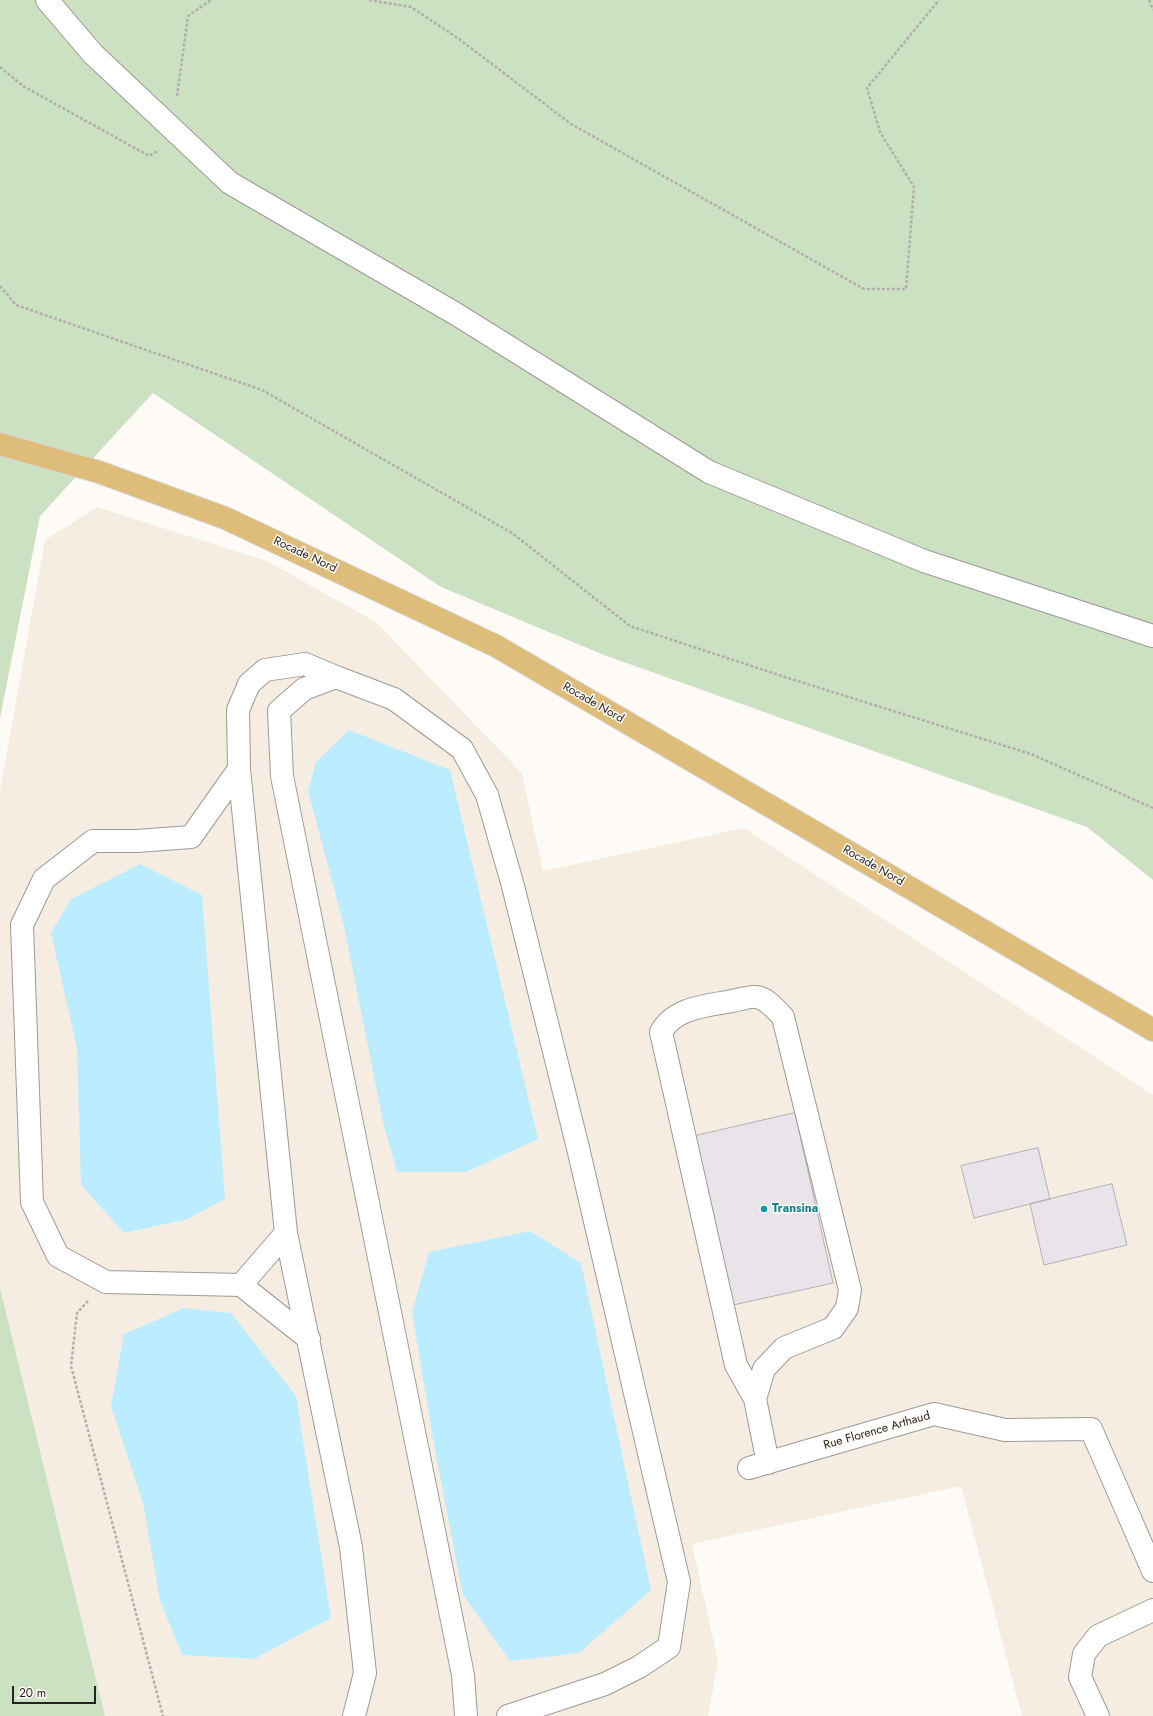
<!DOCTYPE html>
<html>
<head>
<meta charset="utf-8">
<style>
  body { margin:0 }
  #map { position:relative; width:1153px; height:1716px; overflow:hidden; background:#fefaf5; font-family:Jost,sans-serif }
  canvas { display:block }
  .scale { position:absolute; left:12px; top:1686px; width:84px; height:18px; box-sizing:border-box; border:2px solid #252322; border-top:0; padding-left:5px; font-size:12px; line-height:14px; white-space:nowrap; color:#252322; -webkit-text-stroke:3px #fefaf5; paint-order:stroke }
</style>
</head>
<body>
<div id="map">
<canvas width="1153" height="1716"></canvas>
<div class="scale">20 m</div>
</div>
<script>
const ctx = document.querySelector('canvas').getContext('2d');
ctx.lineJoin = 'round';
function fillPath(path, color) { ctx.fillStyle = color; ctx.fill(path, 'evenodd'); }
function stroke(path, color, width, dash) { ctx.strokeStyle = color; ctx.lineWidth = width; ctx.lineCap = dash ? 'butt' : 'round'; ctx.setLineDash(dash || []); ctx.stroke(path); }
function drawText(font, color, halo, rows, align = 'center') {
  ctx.font = font + ' Jost,sans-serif'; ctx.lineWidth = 3; ctx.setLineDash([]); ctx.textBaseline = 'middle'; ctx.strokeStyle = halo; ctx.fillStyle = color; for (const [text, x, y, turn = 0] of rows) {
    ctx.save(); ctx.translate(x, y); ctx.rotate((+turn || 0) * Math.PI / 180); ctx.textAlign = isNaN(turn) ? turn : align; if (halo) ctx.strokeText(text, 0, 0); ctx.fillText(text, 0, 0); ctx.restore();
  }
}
fillPath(new Path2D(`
  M97,507L267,561L376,622L522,773L543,871L744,828L1153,1095V1716H1022L961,1486L692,1544L718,1661L708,1716H105L0,1288V791L45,540Z`), '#f6ede2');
fillPath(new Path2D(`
  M0,0H1153V880L1087,827L604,655L441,587L153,393L40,516L0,718Z
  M0,1288L105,1716H0Z`), '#cce0c2');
fillPath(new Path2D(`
  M349,730L450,770L538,1139L466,1172H397L384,1126L344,926L308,791L316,762Z
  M140,864L202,895L225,1199L188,1219L124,1233L81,1185L77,1049L51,933L71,899Z
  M530,1231L581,1263L651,1590L579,1653L510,1661L463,1595L435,1450L412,1312L429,1252Z
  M184,1308L231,1313L296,1396L331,1618L254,1659L182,1655L160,1600L143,1503L111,1406L124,1334Z`), '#bcecff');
const building = new Path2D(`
  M795,1113L833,1283L733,1305L695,1136Z
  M1038,1148L1050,1199L974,1218L961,1166Z
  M1112,1184L1127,1245L1044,1265L1030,1204Z`);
fillPath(building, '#e8e4ea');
stroke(building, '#b3b0b5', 1);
const minor = new Path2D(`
  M47,0L93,54L230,183L456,314L709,472L924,561L1153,636
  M336,677L305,664L265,670L249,684L238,710L239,769L286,1233L351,1547L365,1673L354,1716
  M239,769L191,837L137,841H93L44,879L22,925L32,1202L58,1256L106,1282L241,1285L309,1339
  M241,1285L286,1233
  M755,1399L764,1369L784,1348L833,1328L847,1308L850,1290L783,1017C776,1010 767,998 756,997C749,996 739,1000 732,1001C707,1006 675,1007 661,1032L736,1365L755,1399L768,1463
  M749,1468L934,1414L1005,1430L1091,1429L1153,1571
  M466,1716L463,1675L282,776L279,711L304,689L336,677L394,699L462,749L487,795L513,886L578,1148L679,1582L669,1647L639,1667L605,1684L508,1716
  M1098,1716L1080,1677L1084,1654L1098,1636L1153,1610`);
const major = new Path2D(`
  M0,444L99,472L225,518L496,646L1153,1030`);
stroke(minor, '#9d9a95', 24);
stroke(major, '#d8d7d7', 24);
stroke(new Path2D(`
  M369,0L411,7L459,39L571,124L864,289H906L914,187L880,132L867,88L939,0
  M1149,0L1153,10
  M0,67L23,86L149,156L159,150
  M177,96L188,16L211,0
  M0,286L16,305L262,390L512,533L630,626L791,679L1031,754L1153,808
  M88,1301L77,1313L71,1366L163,1716`), '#b2aeab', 2.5, [3, 2]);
stroke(minor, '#fff', 22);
stroke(major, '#ddbd79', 22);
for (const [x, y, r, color] of [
  [764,1209,4,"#0f9aa8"]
]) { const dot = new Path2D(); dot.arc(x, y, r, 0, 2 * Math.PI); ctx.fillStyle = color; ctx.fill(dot); stroke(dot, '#fefaf5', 1.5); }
drawText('12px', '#252322', '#fefaf5', [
  ["Rocade Nord",305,555,25],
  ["Rocade Nord",593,703,30],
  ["Rocade Nord",873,866,30],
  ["Rue Florence Arthaud",877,1431,-16]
]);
drawText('bold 12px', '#0d838f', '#fefaf5', [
  ["Transina",772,1209]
], 'left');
</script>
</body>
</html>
